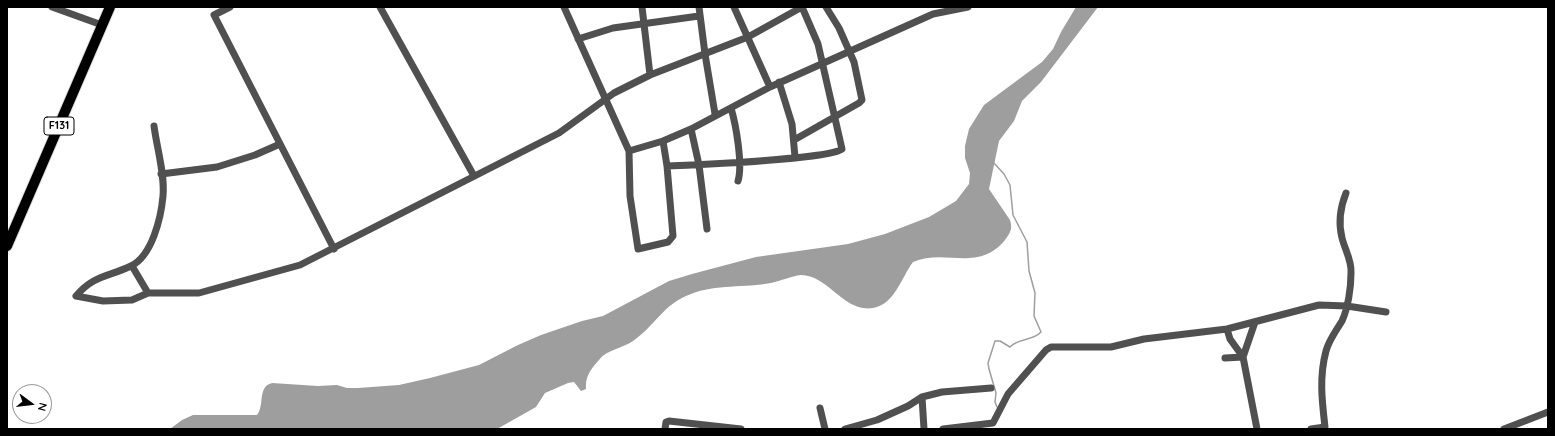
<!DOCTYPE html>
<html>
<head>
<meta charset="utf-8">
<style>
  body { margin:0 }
  #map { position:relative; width:1555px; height:436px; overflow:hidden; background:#fff; font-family:Quicksand,sans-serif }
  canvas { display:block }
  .frame { position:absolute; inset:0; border:8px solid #000; pointer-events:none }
  .north { position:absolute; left:12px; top:384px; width:40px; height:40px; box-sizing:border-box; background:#fff; border:1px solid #999; border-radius:50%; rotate:105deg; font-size:11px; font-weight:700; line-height:16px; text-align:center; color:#000 }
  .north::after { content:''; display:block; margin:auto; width:14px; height:18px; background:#000; clip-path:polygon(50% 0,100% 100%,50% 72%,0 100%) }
</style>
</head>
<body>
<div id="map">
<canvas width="1555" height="436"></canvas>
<div class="frame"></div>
<div class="north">N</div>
</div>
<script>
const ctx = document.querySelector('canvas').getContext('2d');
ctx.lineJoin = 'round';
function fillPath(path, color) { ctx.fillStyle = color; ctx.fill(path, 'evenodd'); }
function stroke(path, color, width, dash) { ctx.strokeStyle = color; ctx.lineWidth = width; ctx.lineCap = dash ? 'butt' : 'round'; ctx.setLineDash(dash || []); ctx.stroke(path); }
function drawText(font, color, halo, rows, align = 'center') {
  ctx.font = font + ' Quicksand,sans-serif'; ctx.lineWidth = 3; ctx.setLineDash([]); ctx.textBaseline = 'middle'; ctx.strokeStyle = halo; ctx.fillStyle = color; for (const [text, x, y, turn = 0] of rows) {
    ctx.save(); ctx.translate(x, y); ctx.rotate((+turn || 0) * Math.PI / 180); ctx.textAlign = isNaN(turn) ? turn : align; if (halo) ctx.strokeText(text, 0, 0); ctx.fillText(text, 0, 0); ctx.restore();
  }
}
fillPath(new Path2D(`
  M1076,7H1098L1041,82L1022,101L1014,121L999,141L989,189L1010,220C1013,229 1010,233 1005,240C978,273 945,248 913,262C901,278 895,304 873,308C844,313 828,275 801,275C791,276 781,281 771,283C745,288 716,284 691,294C663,304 655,326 633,341C623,348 606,350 599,360C591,369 585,376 586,389L581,391L574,382L568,383L545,393L536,407L497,429H170L182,420L193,415H257C265,405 257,387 272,383L318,386L337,385L347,388H358L399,385L430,378L479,365L518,345L541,335L582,321L603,316L669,281L692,274L756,257L848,244L885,234L929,217L956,201L969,184L970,173L965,158V146L969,129L984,105L1042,62L1053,49L1061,32Z`), '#9e9e9e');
stroke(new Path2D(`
  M993,162L1004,174L1010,185L1013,215L1027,242L1029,271L1035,293L1034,316L1041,332C1033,341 1018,338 1010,347L1000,341H995L988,363L989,369L996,393L995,402L997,407`), '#9e9e9e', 1.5);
const primary = new Path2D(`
  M7,246L110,7`);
stroke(primary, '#dbdbdb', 12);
stroke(new Path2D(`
  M52,7L102,25
  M230,7L214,15L334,249
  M380,7L474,176
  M564,7L629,151L630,196L638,249L668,242L673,236L667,166L663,141
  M642,7L650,75
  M699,7L705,54L715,114
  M734,7L770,87
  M578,39L613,28L699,16
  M779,82L792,124L795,157
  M731,108C736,125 743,165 738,181
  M154,126C157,149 165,174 163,196C161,218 152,256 131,266C108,277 94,275 76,296L103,301L132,300L148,293H199L300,265L559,133L614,93L650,75L748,37L802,7
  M691,129L699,165L707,229
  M794,140L859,103L862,100L854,62L839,28L826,7
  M629,151L663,141L691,129L770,87L933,14L968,7
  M667,166C691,165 830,159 842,149L818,44L802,7
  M161,174L217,167L255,155L280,144
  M132,266L148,293
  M1227,329L1230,339L1243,357L1257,429
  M1225,358L1243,357L1255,322
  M922,397L924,429
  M820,408L825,429
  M665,429L666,422L669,421L741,429
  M845,429L877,420L908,406L922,397L942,392L991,388
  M943,429L993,423L1008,394L1046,350L1051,347H1111L1144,339L1227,329L1319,305L1347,306L1386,312
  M1311,429L1325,427C1322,401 1319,377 1326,351C1329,340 1336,331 1342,321C1348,308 1351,288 1351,273C1352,261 1345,250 1342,238C1338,222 1340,208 1346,193
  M1504,429L1548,412`), '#505050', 7);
stroke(primary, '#000', 10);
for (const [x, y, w] of [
  [59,126,30]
]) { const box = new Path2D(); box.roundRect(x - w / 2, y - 9, w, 18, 3); ctx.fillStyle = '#fff'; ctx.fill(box); stroke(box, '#000', 1); }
drawText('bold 11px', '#000', null, [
  ["F131",59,126]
]);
</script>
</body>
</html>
